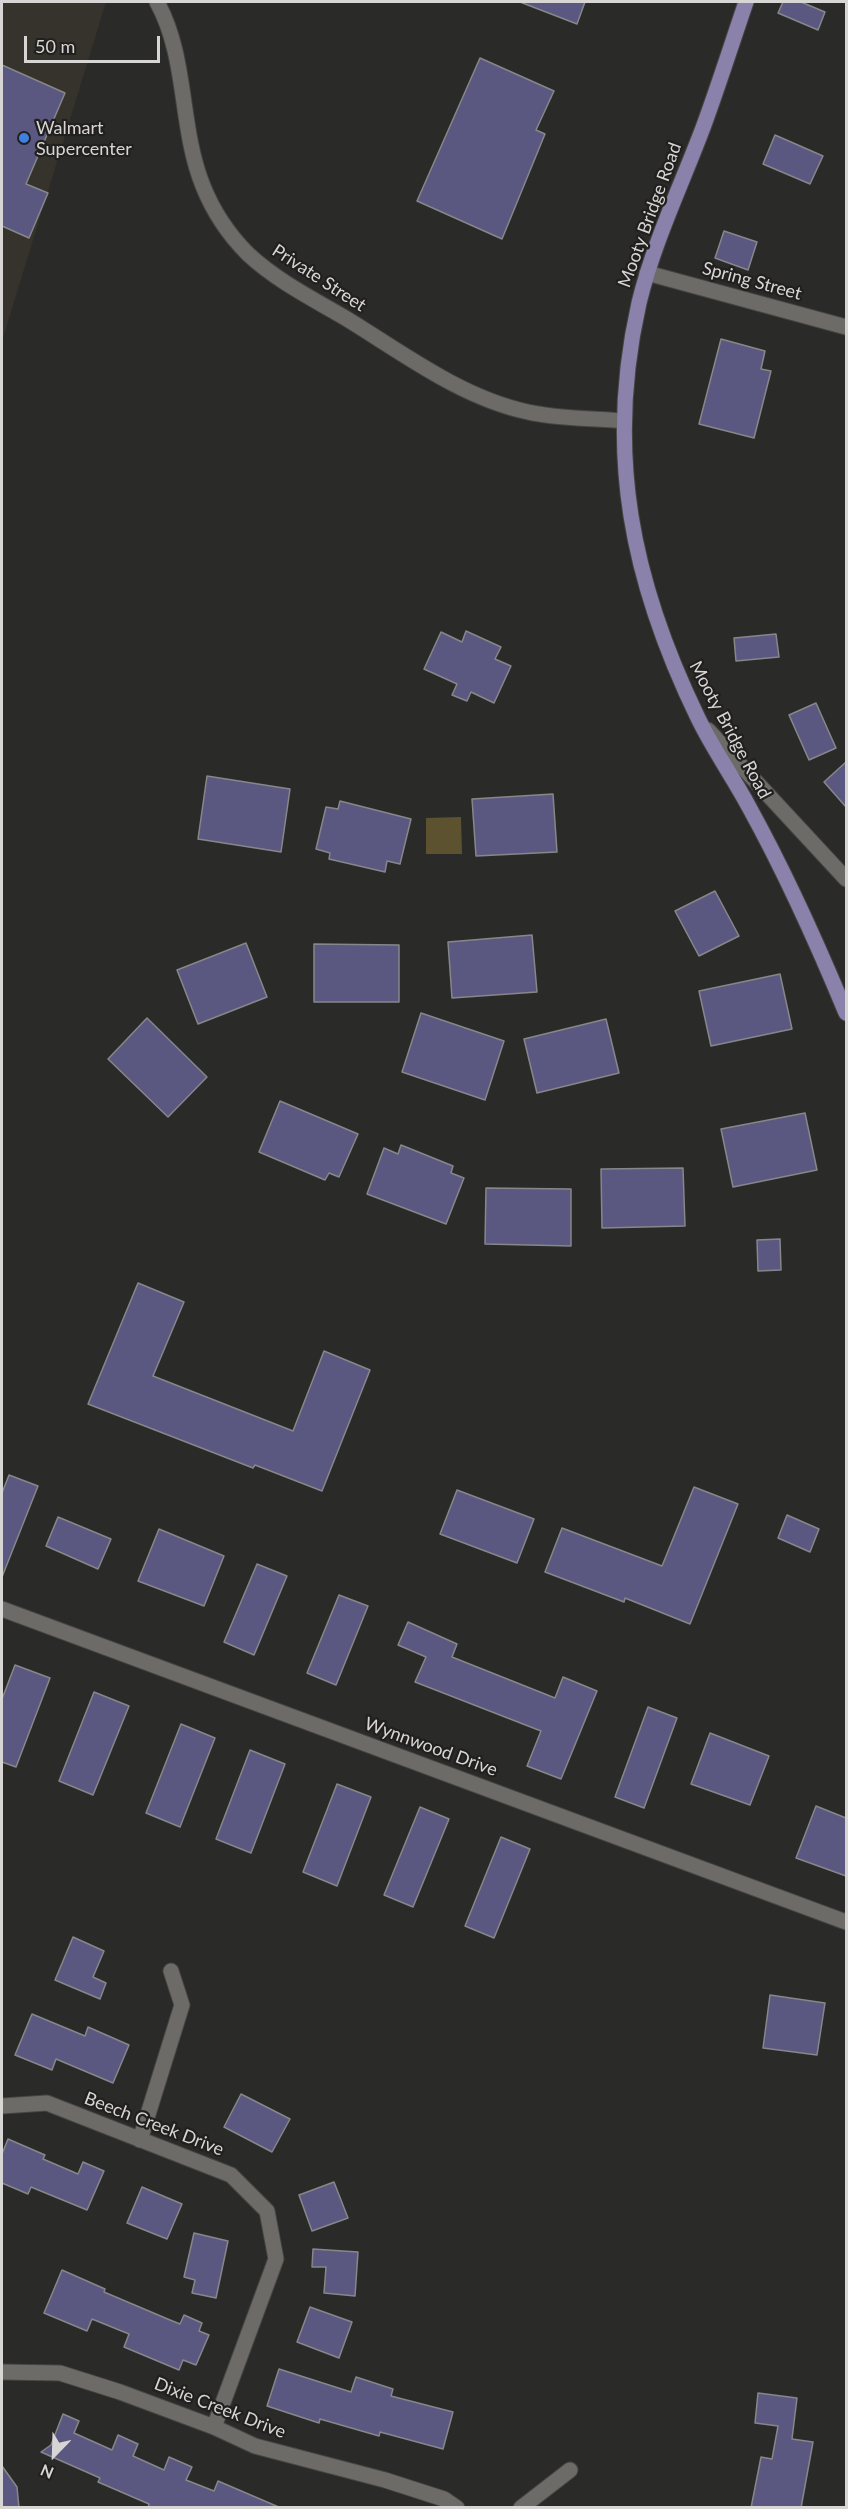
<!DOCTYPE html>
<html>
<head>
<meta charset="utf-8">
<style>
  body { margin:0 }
  #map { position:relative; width:848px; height:2509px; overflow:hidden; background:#2a2a28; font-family:Lato,sans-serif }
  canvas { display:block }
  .frame { position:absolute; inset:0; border:3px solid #d7d6d5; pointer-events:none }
  .north { position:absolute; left:24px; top:2425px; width:60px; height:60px; -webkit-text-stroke:4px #21201e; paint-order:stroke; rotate:203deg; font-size:16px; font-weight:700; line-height:24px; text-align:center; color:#d7d6d5 }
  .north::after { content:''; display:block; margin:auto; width:21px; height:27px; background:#d7d6d5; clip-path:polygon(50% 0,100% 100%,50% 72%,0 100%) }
  .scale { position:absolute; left:24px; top:36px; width:136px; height:27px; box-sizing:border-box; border:3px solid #d7d6d5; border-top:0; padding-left:8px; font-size:18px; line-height:21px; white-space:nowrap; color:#d7d6d5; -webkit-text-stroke:4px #21201e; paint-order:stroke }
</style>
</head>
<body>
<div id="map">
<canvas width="848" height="2509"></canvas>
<div class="frame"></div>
<div class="north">N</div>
<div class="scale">50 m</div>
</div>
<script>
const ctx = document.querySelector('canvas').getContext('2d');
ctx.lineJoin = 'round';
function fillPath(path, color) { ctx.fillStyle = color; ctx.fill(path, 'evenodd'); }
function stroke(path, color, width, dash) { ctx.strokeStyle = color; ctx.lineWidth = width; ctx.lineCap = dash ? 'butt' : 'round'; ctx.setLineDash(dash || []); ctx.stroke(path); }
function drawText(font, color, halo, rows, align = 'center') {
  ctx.font = font + ' Lato,sans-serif'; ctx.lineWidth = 4.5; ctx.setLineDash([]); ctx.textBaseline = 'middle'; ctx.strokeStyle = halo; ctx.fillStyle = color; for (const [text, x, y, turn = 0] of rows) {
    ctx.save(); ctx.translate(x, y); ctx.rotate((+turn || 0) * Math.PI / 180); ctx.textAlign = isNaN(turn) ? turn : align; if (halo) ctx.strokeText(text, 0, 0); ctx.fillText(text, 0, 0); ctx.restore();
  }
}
fillPath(new Path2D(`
  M2,2H106L2,341Z`), '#35332b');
fillPath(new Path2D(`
  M461,817L462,854H426V818Z`), '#5c5230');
const building = new Path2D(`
  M520,2H585L577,24Z
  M783,2H801L825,12L818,30L778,13Z
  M480,58L554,91L536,130L545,134L502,239L417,201Z
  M2,65L65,93L26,184L48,193L29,238L2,226Z
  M775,135L823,156L810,184L763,164Z
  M724,231L757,242L748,270L715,258Z
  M721,339L765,351L761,369L771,371L754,438L699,424Z
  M466,631L501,647L495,659L511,666L494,703L471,692L467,701L452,695L457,684L424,669L441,632L462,642Z
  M776,634L779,657L736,661L734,638Z
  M816,703L836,748L809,760L789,715Z
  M846,762V807L824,782Z
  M207,776L290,789L281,852L198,839Z
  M553,794L557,852L476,856L472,799Z
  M340,801L411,819L400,864L387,861L385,872L329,859L330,853L316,849L326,807L338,809Z
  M715,891L739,936L699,956L675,911Z
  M532,935L537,992L452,998L448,942Z
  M246,943L267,997L198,1024L177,970Z
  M314,944L399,945V1002H314Z
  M780,974L792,1029L711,1046L699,991Z
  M421,1013L504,1041L485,1100L402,1072Z
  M147,1018L207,1077L168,1117L108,1059Z
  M606,1019L619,1073L537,1093L524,1039Z
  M280,1101L358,1134L339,1177L329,1173L325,1180L259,1152Z
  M805,1113L817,1170L733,1187L721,1129Z
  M401,1145L453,1166L451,1173L464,1178L446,1224L367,1194L384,1148L398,1154Z
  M683,1168L685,1226L602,1228L601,1169Z
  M486,1188L571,1189V1246L485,1244Z
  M780,1239L781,1270L758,1271L757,1240Z
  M138,1283L184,1302L153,1376L293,1431L324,1351L370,1370L322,1491L255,1465L253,1468L88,1404Z
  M9,1475L38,1486L2,1577V1493Z
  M694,1487L738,1504L690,1624L625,1598L624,1602L545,1572L562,1528L662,1566Z
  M457,1490L534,1519L517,1563L440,1534Z
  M787,1515L819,1529L810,1552L778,1538Z
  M58,1517L111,1539L98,1569L46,1546Z
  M159,1529L224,1556L204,1606L138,1581Z
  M257,1564L287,1576L254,1655L224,1642Z
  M339,1595L368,1606L336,1685L307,1673Z
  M408,1622L457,1644L452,1657L555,1698L563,1677L597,1691L561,1779L527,1766L541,1731L415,1682L426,1657L398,1645Z
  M15,1665L50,1678L16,1767L2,1762V1699Z
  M94,1692L129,1706L93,1795L59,1781Z
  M648,1707L677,1718L644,1808L615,1797Z
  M181,1724L215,1738L180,1827L146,1813Z
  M710,1733L769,1756L750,1805L691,1784Z
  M250,1750L285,1764L251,1853L216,1839Z
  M337,1784L371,1797L337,1886L303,1872Z
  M816,1806L846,1818V1876L796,1858Z
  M420,1807L449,1819L413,1907L384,1895Z
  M501,1837L530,1849L494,1938L465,1926Z
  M73,1937L104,1951L93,1977L106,1983L100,1999L55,1980Z
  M770,1995L825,2003L817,2055L763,2048Z
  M32,2014L85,2036L88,2027L129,2045L113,2083L56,2059L52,2070L15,2055Z
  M241,2094L290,2119L272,2152L224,2127Z
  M8,2139L45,2155L43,2159L78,2174L83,2162L104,2171L87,2210L31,2187L28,2194L2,2183V2154Z
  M334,2182L348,2218L312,2231L299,2195Z
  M142,2187L182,2204L167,2239L127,2223Z
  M194,2233L228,2241L216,2298L192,2293L195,2280L184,2277Z
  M313,2249L358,2252L355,2296L324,2293L326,2267H312Z
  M62,2270L105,2289L104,2292L170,2320L180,2324L184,2315L202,2323L199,2331L209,2335L196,2365L183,2360L179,2370L124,2347L129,2334L92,2319L87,2331L44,2313Z
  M310,2307L352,2322L339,2358L297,2342Z
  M279,2369L351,2392L356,2377L393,2389L391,2396L453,2412L443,2449L380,2432L379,2436L320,2419L319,2423L267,2406Z
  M758,2393L797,2398L792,2439L813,2442L801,2508H751L761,2457L772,2459L778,2426L755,2423Z
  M63,2414L79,2421L74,2433L112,2450L118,2435L138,2444L133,2456L164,2470L169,2457L192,2467L186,2480L214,2491L218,2481L281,2508H148L149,2504L98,2482L100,2478L41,2452L51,2445Z
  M2,2466L17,2487L19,2508H2Z`);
fillPath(building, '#5a5881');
stroke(building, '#87878a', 1.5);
const minor = new Path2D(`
  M157,2C188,58 179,127 203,186C213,211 229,235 248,254C277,281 313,299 347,319C404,354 462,398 528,412C558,419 592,418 623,421
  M647,273L846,327
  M708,730L846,879
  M2,1609L846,1922
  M2,2106L47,2103L231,2175L267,2211L276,2259L214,2427
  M140,2140L182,2005L171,1971
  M2,2372L60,2373L120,2392L214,2427L255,2446L385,2480L444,2499L457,2508
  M521,2508L570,2470`);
const major = new Path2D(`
  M746,2C732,43 719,84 704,125C682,184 654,241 639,303C605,453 632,582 698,718C713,749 733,777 749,807C786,874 817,943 846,1013`);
stroke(minor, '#464543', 17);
stroke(major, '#464543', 17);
stroke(minor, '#6c6b68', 15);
stroke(major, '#8b82ac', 15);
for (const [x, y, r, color] of [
  [24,138,6,"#3f7fe0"]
]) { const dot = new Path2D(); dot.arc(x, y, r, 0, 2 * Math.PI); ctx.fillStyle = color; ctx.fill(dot); stroke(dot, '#21201e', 2); }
drawText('18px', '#d7d6d5', '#21201e', [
  ["Walmart",36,128],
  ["Supercenter",36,149]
], 'left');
drawText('18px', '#d7d6d5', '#21201e', [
  ["Mooty Bridge Road",650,215,-70],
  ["Private Street",319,278,33],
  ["Spring Street",752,281,15],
  ["Mooty Bridge Road",730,730,62],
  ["Wynnwood Drive",431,1747,20],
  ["Beech Creek Drive",154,2124,21],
  ["Dixie Creek Drive",220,2408,21]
]);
</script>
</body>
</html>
